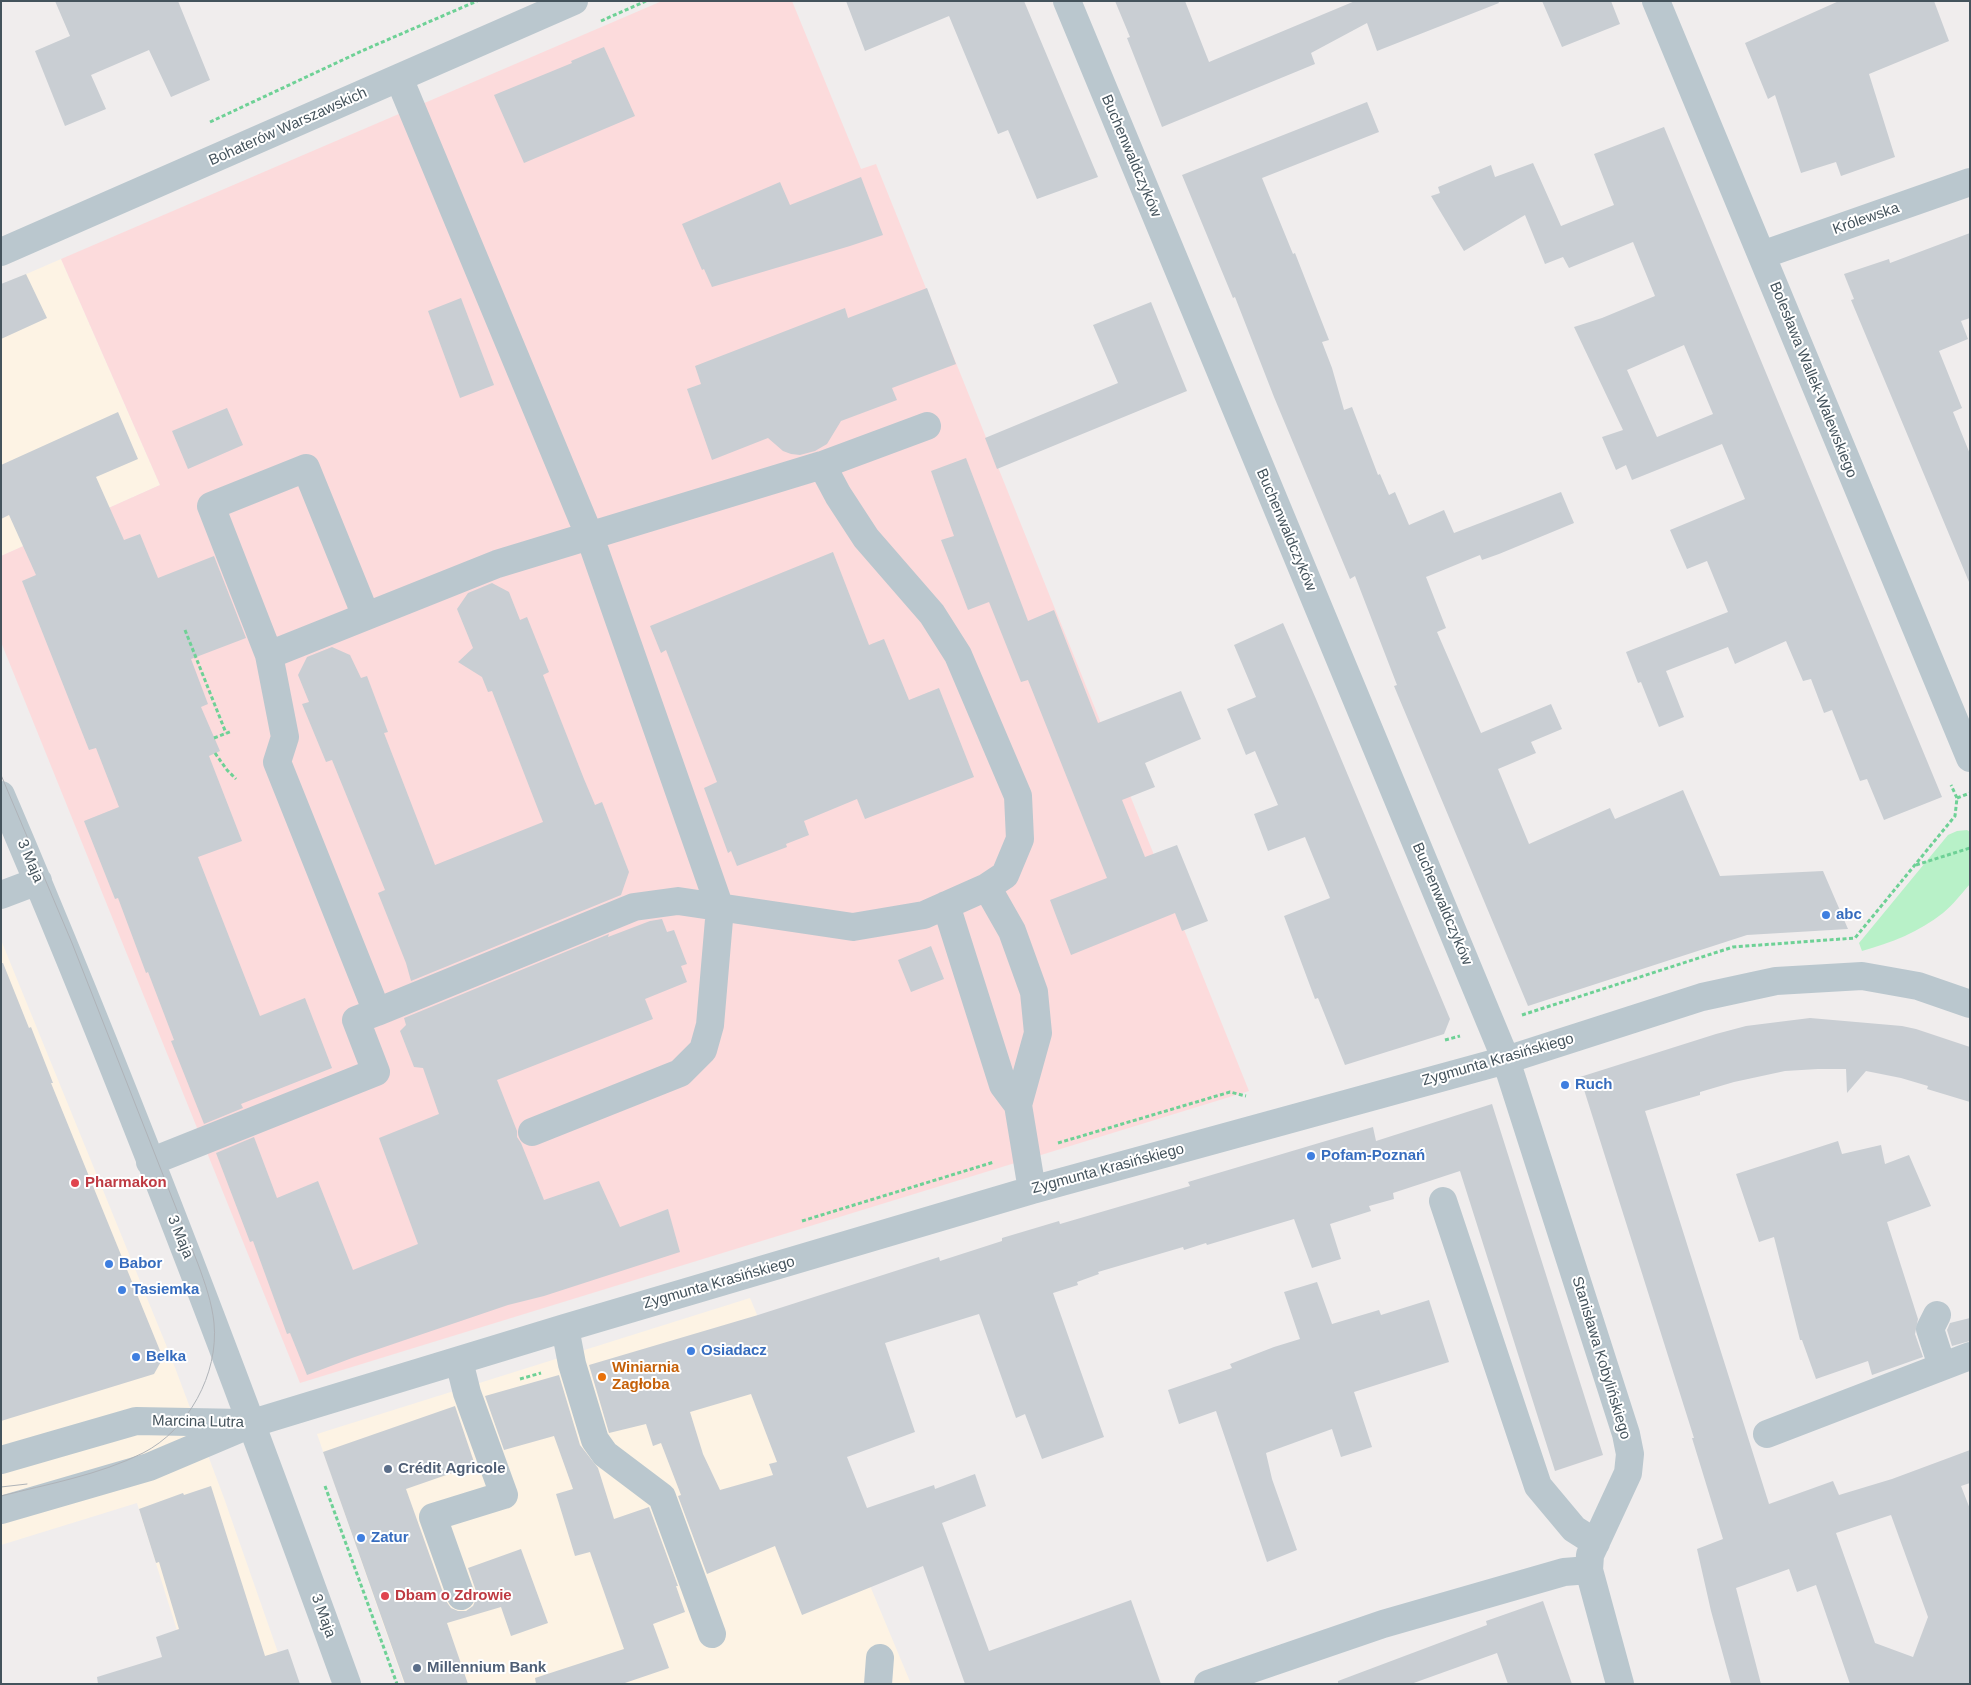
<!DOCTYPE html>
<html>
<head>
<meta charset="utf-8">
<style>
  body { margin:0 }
  #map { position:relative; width:1971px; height:1685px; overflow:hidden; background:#f0eded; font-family:Helvetica,sans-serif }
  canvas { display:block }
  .frame { position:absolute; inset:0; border:2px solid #44535c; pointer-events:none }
</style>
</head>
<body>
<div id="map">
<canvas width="1971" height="1685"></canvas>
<div class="frame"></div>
</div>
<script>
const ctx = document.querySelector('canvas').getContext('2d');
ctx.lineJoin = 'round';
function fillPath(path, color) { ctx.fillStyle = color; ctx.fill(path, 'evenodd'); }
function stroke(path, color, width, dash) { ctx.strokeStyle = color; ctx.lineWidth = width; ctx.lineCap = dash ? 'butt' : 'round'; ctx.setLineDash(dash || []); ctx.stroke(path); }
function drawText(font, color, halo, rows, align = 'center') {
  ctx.font = font + ' Helvetica,sans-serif'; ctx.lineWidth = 4; ctx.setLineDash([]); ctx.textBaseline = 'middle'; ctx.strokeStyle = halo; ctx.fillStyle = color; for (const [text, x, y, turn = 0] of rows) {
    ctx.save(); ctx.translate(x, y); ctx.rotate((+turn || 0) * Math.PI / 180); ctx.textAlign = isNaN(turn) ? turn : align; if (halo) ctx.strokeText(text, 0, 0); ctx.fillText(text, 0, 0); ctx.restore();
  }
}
fillPath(new Path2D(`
  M61,259L160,485L1,556V285Z
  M1,940L171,1357L224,1498L289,1684L191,1675L137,1503L1,1545Z
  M750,1298L911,1684H404L317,1434Z`), '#fdf3e4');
fillPath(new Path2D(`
  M662,1H792L861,169L876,164L1249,1091L300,1383L1,642V556L160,485L61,259Z`), '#fcdbdc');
fillPath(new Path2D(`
  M1967,830L1970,832V884C1961,894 1953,905 1943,913C1919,932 1891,943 1862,951L1859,943L1948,835L1957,831Z`), '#b8f1c8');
fillPath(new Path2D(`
  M55,1H178L210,80L171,97L149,50L91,75L106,109L65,126L35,51L70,36Z
  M846,1H1024L1098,177L1037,199L1008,130L998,134L949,16L865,51Z
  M1115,1H1185L1209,62L1355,1H1498L1499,3L1377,51L1367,23L1311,53L1315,64L1162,127L1127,38L1130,37Z
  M1542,1H1611L1620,24L1562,47Z
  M1839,1H1934L1949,41L1869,74L1895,157L1841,176L1836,162L1801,173L1775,95L1768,99L1745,43Z
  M604,47L635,116L524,163L494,95L572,63L571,61Z
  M1367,102L1379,132L1262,178L1293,254L1295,253L1329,340L1322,342L1332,368L1344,410L1352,407L1378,475L1380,474L1389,495L1395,492L1409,525L1444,510L1454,533L1561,492L1574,523L1499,554L1482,560L1480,555L1426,577L1446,628L1437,632L1481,733L1551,704L1562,729L1531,742L1536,753L1498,769L1529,844L1610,808L1615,819L1683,790L1720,876L1823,871L1848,929L1747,935L1528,1006L1394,686L1397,685L1355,576L1350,579L1274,397L1235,297L1233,298L1182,175Z
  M1664,127L1942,797L1884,820L1867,779L1860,781L1832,710L1824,713L1811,679L1803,681L1786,641L1735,664L1728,647L1666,671L1684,717L1659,727L1641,682L1638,683L1626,652L1728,612L1707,561L1687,569L1670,530L1745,499L1722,444L1632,480L1626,465L1616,470L1602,437L1623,430L1574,327L1602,318L1655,296L1633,242L1569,268L1563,257L1545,264L1525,215L1464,251L1431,196L1440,193L1438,187L1491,165L1495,177L1533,163L1561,226L1614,205L1594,154ZM1684,345L1713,414L1657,437L1627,370Z
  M861,177L883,235L850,246L712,287L704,269L702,270L682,224L780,182L790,205Z
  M1970,233V318L1961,321L1968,339L1939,351L1962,408L1953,412L1970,454L1969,582L1851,300L1854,299L1844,274L1889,259L1890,263Z
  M26,274L47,318L1,339V284Z
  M927,288L956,364L892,388L897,400L841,421L827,444L815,451L800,455L791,454L783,451L768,438L712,460L687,389L701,384L695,366L845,308L848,318Z
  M461,298L494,385L460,398L428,311Z
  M1151,302L1187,391L997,469L985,438L1118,383L1093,325Z
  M227,408L243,445L188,469L172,431Z
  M118,412L138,459L96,477L124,540L140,534L158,578L214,556L246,638L191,659L208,704L201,707L220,751L209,756L242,841L198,857L260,1016L305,998L332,1068L241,1104L243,1108L204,1124L171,1041L174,1040L148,972L146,973L118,898L115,899L84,821L119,807L96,748L89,750L22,581L36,575L9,515L1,519V465Z
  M966,458L1028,621L1054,610L1098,723L1181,691L1201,739L1145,763L1155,787L1122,800L1145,857L1177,845L1208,921L1182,931L1175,913L1071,955L1050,900L1107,878L1028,680L1021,682L989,602L968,610L941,540L954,536L931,471Z
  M833,552L869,645L884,639L909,700L939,688L974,777L865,819L857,799L804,821L809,835L786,844L787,847L737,866L731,851L728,853L704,788L717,782L666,650L661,653L650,626Z
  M492,583L509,592L520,620L527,617L549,672L543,675L584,779L595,805L602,802L629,872L621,895L411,981L406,963L378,893L385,890L332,760L326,762L302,704L309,702L298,675L307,657L332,647L350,655L361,678L367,676L388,732L384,733L435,865L543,822L492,691L488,692L482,677L458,662L473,648L457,609L468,593Z
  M1283,623L1316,699L1450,1019L1444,1034L1345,1065L1318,998L1315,999L1284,916L1330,898L1305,837L1268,851L1254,814L1278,805L1255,751L1246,755L1227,709L1256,697L1234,645Z
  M662,919L667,932L674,930L687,964L681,966L687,982L645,999L653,1019L497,1080L517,1131V1137L521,1143L544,1200L599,1181L620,1227L668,1209L680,1252L544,1296L508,1305L352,1358L307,1375L290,1333L287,1334L253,1241L250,1242L216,1153L254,1137L277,1198L318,1181L353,1270L418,1244L379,1138L439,1114L423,1068L414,1067L400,1031L406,1025L404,1018L609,934L608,937L650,921Z
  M931,946L944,979L911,992L898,960Z
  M1,963H3L29,1028L31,1027L53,1083H51L163,1358L154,1374L1,1421Z
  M1810,1018L1902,1026L1916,1029L1970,1047V1102L1927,1089L1928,1086L1901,1078L1866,1071L1847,1093L1846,1069H1818L1785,1071L1734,1082L1700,1092V1095L1645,1111L1769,1504L1833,1481L1839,1495L1892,1479L1970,1450V1483L1961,1486L1970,1509V1684H1850L1816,1585L1797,1592L1789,1569L1736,1588L1761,1684H1731L1711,1611L1697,1549L1723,1539L1692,1438H1694L1580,1077L1716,1034L1746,1026ZM1891,1515L1928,1617L1913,1657L1875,1643L1836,1533Z
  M1492,1104L1603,1455L1555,1471L1460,1171L1393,1193L1394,1199L1369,1206L1371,1211L1330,1224L1341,1259L1312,1268L1294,1219L1207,1245L1206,1243L1184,1250L1183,1247L1098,1272L1099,1274L1077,1282L1078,1285L1053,1293L1104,1437L1042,1459L1025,1414L1016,1418L979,1314L885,1343L915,1432L847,1457L867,1508L934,1485L935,1489L975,1474L986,1506L942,1523L989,1651L1131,1600L1161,1684H965L923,1566L802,1615L775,1546L707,1574L678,1496L681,1495L661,1443L653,1446L646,1424L609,1433L589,1365L758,1315L939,1257L940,1261L1002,1241V1238L1059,1221L1060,1224L1190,1186L1188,1182L1356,1132L1373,1127L1376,1141ZM751,1394L777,1462L769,1464L773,1475L720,1490L703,1454L690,1412Z
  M1838,1141L1842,1154L1881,1145L1885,1164L1909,1155L1931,1206L1887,1222L1918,1319L1915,1334L1923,1357L1872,1375L1868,1361L1816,1379L1802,1340H1800L1774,1237L1759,1242L1736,1174Z
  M1317,1282L1332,1324L1379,1310L1381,1315L1429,1300L1449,1362L1354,1392L1372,1447L1341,1457L1332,1429L1266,1453L1272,1479L1297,1550L1267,1562L1216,1411L1179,1424L1168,1390L1232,1368L1230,1364L1274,1347L1300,1339L1284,1292Z
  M1970,1318V1341L1952,1346L1947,1330L1950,1323Z
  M559,1375L580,1445L598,1468L614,1519L649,1507L678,1586H676L685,1612L653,1624L669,1668L622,1684H536L535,1678L624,1649L590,1552L575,1556L556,1494L573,1489L554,1436L504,1450L485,1396Z
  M455,1406L475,1465L406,1489L446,1601L451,1608L458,1611H466L473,1606L476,1599V1591L468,1568L521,1549L548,1623L511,1636L501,1607L447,1623L468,1684H405L323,1452Z
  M211,1486L265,1656L288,1649L300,1684H98L97,1677L162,1657L156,1637L179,1629L159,1562L156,1563L139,1509L183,1493L184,1495Z
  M1543,1601L1572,1684H1508L1497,1653L1411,1684H1338V1681L1487,1625L1486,1621Z`), '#c9ced3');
stroke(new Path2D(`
  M601,21L646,1
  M210,122L364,50L477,1
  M185,630L226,733
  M214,738L232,731
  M215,753L227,770L236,779
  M1957,798L1970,793
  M1916,865L1970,848
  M1522,1015L1733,947L1855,938L1955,816L1957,798L1951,785
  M1445,1040L1460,1036
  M1058,1143L1230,1092L1246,1096
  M802,1221L994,1162
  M520,1379L541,1373
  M325,1486L397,1684`), '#6ed196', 3, [4, 2.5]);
stroke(new Path2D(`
  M1067,1L1506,1060L1626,1434L1630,1454L1628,1473L1590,1555L1589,1570L1620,1684
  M1656,1L1970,758
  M399,78L590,537L720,908L710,1025L703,1050L680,1073L532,1132
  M1,252L574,1
  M1762,255L1970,182
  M269,655L211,506L306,468L366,616
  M1,795C126,1087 239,1385 347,1684
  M987,887L1012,931L1034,992L1038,1033L1018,1105L1032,1190
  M1,895L38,881
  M946,905L1003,1085L1018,1105
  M377,1012L634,907L678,901L853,927L924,915L987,887L1005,875L1020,839L1018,796L958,655L932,614L866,538L838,495L822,465
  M150,1162L376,1072L356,1020L377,1012L277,762L285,737L269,655L497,564L822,465L927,426
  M1443,1201L1538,1486L1574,1529L1596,1543
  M1937,1315L1930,1329L1942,1366
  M565,1328L572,1364L595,1440L605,1454L662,1497L712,1634
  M459,1361L467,1393L504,1495L433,1517L461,1596
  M1767,1434L1970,1356
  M1,1460L136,1421L244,1423
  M1,1510L149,1467L253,1423L565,1328L1032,1190L1506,1060L1702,997L1776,981L1862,976L1918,986L1970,1004
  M878,1684L880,1658
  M1208,1684L1383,1624L1564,1572L1589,1570`), '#bac7ce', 28);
stroke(new Path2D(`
  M1,775L72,943L198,1264C205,1283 212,1303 214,1323C219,1374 188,1430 143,1453C99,1475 48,1484 1,1496
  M1,1487L27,1484`), '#afb3b8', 1);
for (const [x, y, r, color] of [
  [1826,915,5,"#3f7fe0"],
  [1565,1085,5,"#3f7fe0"],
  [1311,1156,5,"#3f7fe0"],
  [75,1183,5,"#e0444e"],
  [109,1264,5,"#3f7fe0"],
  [122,1290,5,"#3f7fe0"],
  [691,1351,5,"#3f7fe0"],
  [136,1357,5,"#3f7fe0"],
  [602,1377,5,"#e8710a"],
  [388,1469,5,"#5c6f8a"],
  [361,1538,5,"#3f7fe0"],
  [385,1596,5,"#e0444e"],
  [417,1668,5,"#5c6f8a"]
]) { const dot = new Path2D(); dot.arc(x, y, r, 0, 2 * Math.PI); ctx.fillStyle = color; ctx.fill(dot); stroke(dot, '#fff', 2); }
drawText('15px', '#44535c', '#fff', [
  ["Bohaterów Warszawskich",288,127,-24],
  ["Buchenwaldczyków",1131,156,67],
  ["Królewska",1866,219,-19],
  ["Bolesława Wallek-Walewskiego",1813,380,68],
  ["Buchenwaldczyków",1286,530,67],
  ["3 Maja",30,861,67],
  ["Buchenwaldczyków",1442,904,67],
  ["Zygmunta Krasińskiego",1498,1060,-16],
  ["Zygmunta Krasińskiego",1108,1169,-15],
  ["3 Maja",180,1237,68],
  ["Zygmunta Krasińskiego",719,1283,-16],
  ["Stanisława Kobylińskiego",1601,1358,73],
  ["Marcina Lutra",198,1422,1],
  ["3 Maja",323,1616,70]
]);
drawText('bold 15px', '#366cbe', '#fff', [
  ["abc",1836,915],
  ["Ruch",1575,1085],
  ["Pofam-Poznań",1321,1156],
  ["Babor",119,1264],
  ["Tasiemka",132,1290],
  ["Osiadacz",701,1351],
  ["Belka",146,1357],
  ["Zatur",371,1538]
], 'left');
drawText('bold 15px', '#be3a42', '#fff', [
  ["Pharmakon",85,1183],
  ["Dbam o Zdrowie",395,1596]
], 'left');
drawText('bold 15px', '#c56008', '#fff', [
  ["Winiarnia",612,1368],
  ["Zagłoba",612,1385]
], 'left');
drawText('bold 15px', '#4e5e75', '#fff', [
  ["Crédit Agricole",398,1469],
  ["Millennium Bank",427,1668]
], 'left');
</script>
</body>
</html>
